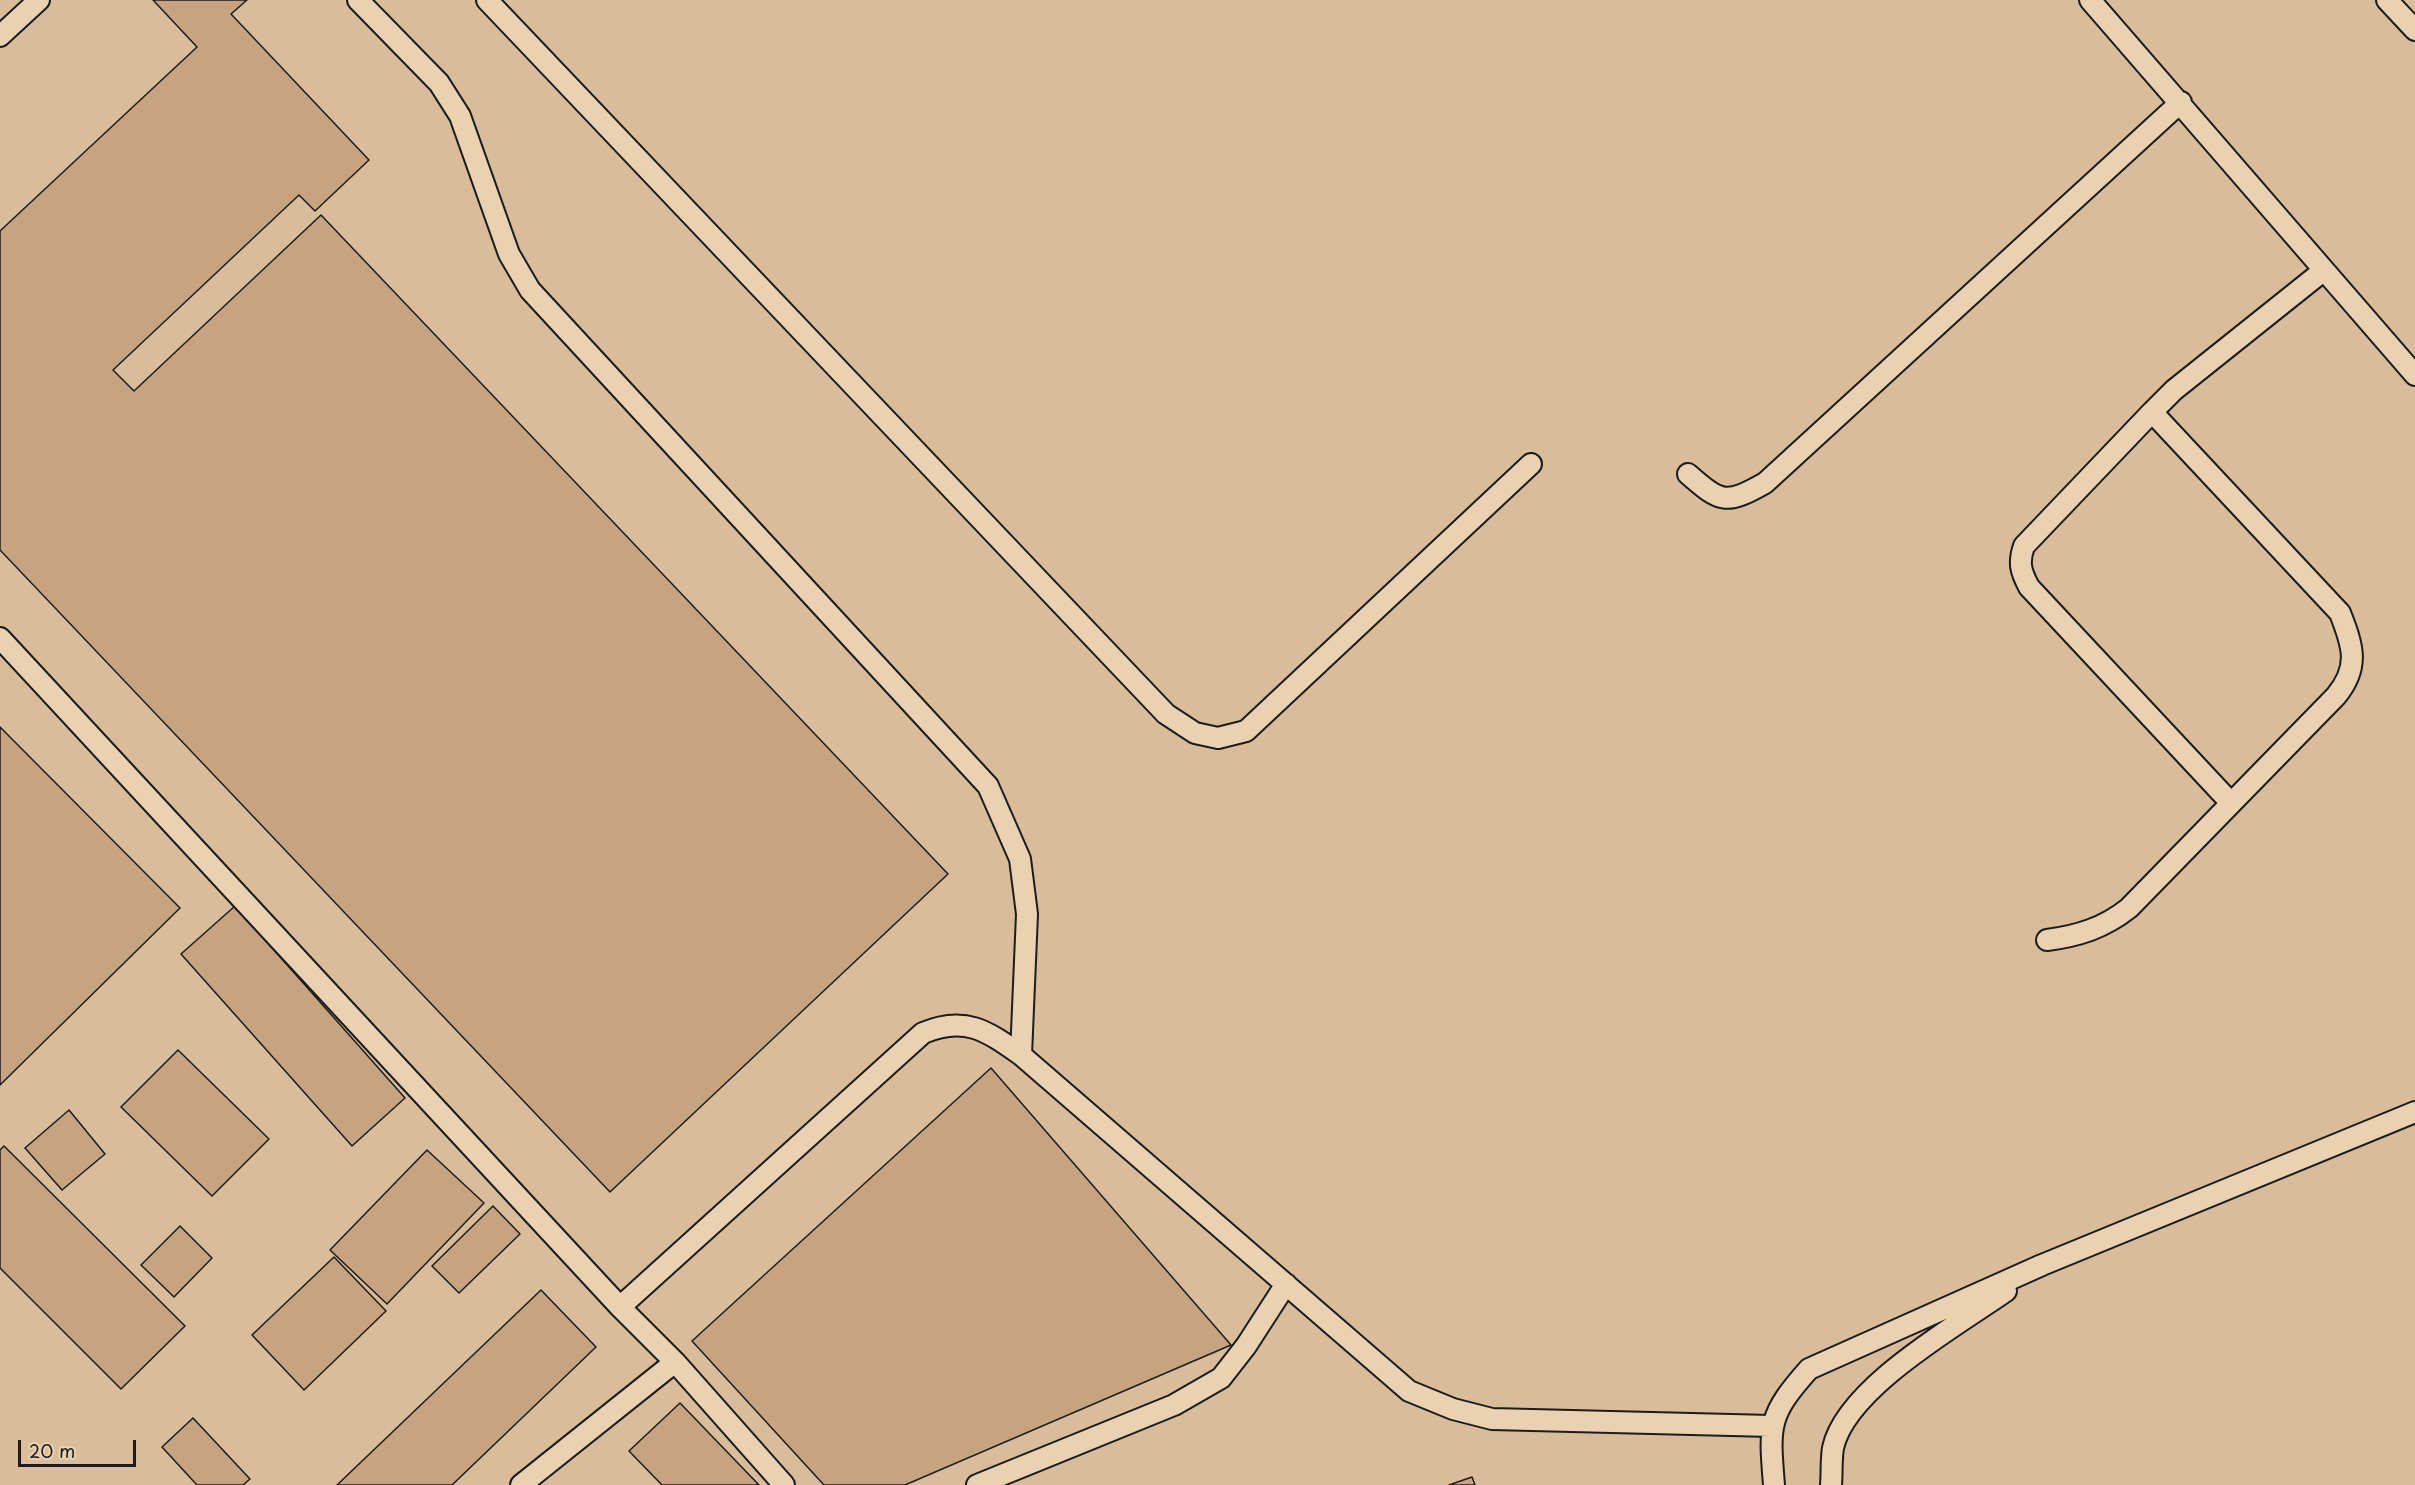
<!DOCTYPE html>
<html>
<head>
<meta charset="utf-8">
<style>
  body { margin:0 }
  #map { position:relative; width:2415px; height:1485px; overflow:hidden; background:#e7ccaa; font-family:"Playpen Sans",sans-serif }
  canvas { display:block }
  .scale { position:absolute; left:18px; top:1440px; width:118px; height:27px; box-sizing:border-box; border:3px solid #1c1c1c; border-top:0; padding-left:8px; font-size:18px; line-height:21px; white-space:nowrap; color:#1c1c1c; -webkit-text-stroke:4px #e9d1b1; paint-order:stroke }
</style>
</head>
<body>
<div id="map">
<canvas width="2415" height="1485"></canvas>
<div class="scale">20 m</div>
</div>
<script>
const ctx = document.querySelector('canvas').getContext('2d');
ctx.lineJoin = 'round';
function fillPath(path, color) { ctx.fillStyle = color; ctx.fill(path, 'evenodd'); }
function stroke(path, color, width, dash) { ctx.strokeStyle = color; ctx.lineWidth = width; ctx.lineCap = dash ? 'butt' : 'round'; ctx.setLineDash(dash || []); ctx.stroke(path); }
fillPath(new Path2D(`
  M0,0H2415V1485H0Z`), '#d9bd9a');
const building = new Path2D(`
  M153,0H247L231,14L369,160L315,211L299,195L113,370L134,391L321,215L948,874L610,1192L0,550V231L197,47Z
  M0,727L180,908L0,1085Z
  M235,906L405,1098L352,1146L181,954Z
  M178,1050L269,1139L212,1196L121,1107Z
  M991,1068L1231,1345L905,1485H824L692,1341Z
  M69,1110L105,1154L62,1190L25,1148Z
  M4,1146L185,1326L121,1389L0,1268V1150Z
  M427,1150L484,1203L387,1304L330,1250Z
  M493,1206L520,1234L459,1293L432,1266Z
  M180,1226L212,1258L174,1297L141,1265Z
  M334,1257L386,1311L304,1390L252,1335Z
  M541,1290L596,1347L452,1485H337Z
  M680,1403L759,1485H662L629,1451Z
  M193,1418L250,1479L243,1485H197L162,1447Z
  M1472,1477L1475,1485H1449Z`);
fillPath(building, '#c6a480');
stroke(building, '#1c1c1c', 1.5);
const service = new Path2D(`
  M358,0L439,83L460,116L509,254L530,290L988,786L1020,859L1027,914L1021,1055
  M487,0L1166,714L1195,733L1218,738L1246,731L1531,464
  M2090,0L2415,375
  M2387,0L2415,30
  M0,36L39,0
  M2152,412L2024,546C2018,563 2021,572 2029,587L2230,802
  M1688,474C1721,503 1726,505 1765,483L2181,102
  M0,638L620,1307L923,1033C965,1015 987,1031 1021,1055L1409,1391L1453,1409L1492,1419L1771,1426
  M2047,940C2078,936 2104,928 2129,908L2336,696C2360,667 2353,646 2340,613L2152,412L2174,390L2323,271
  M620,1307L675,1362L784,1485
  M521,1485L675,1362
  M977,1485L1174,1405L1221,1378L1246,1346L1286,1284
  M1774,1485C1769,1425 1768,1415 1809,1369L2042,1265L2415,1112
  M1831,1485C1832,1473 1831,1460 1833,1448C1846,1388 1956,1326 2006,1291`);
stroke(service, '#1c1c1c', 24);
stroke(service, '#e9d1b1', 20);
</script>
</body>
</html>
